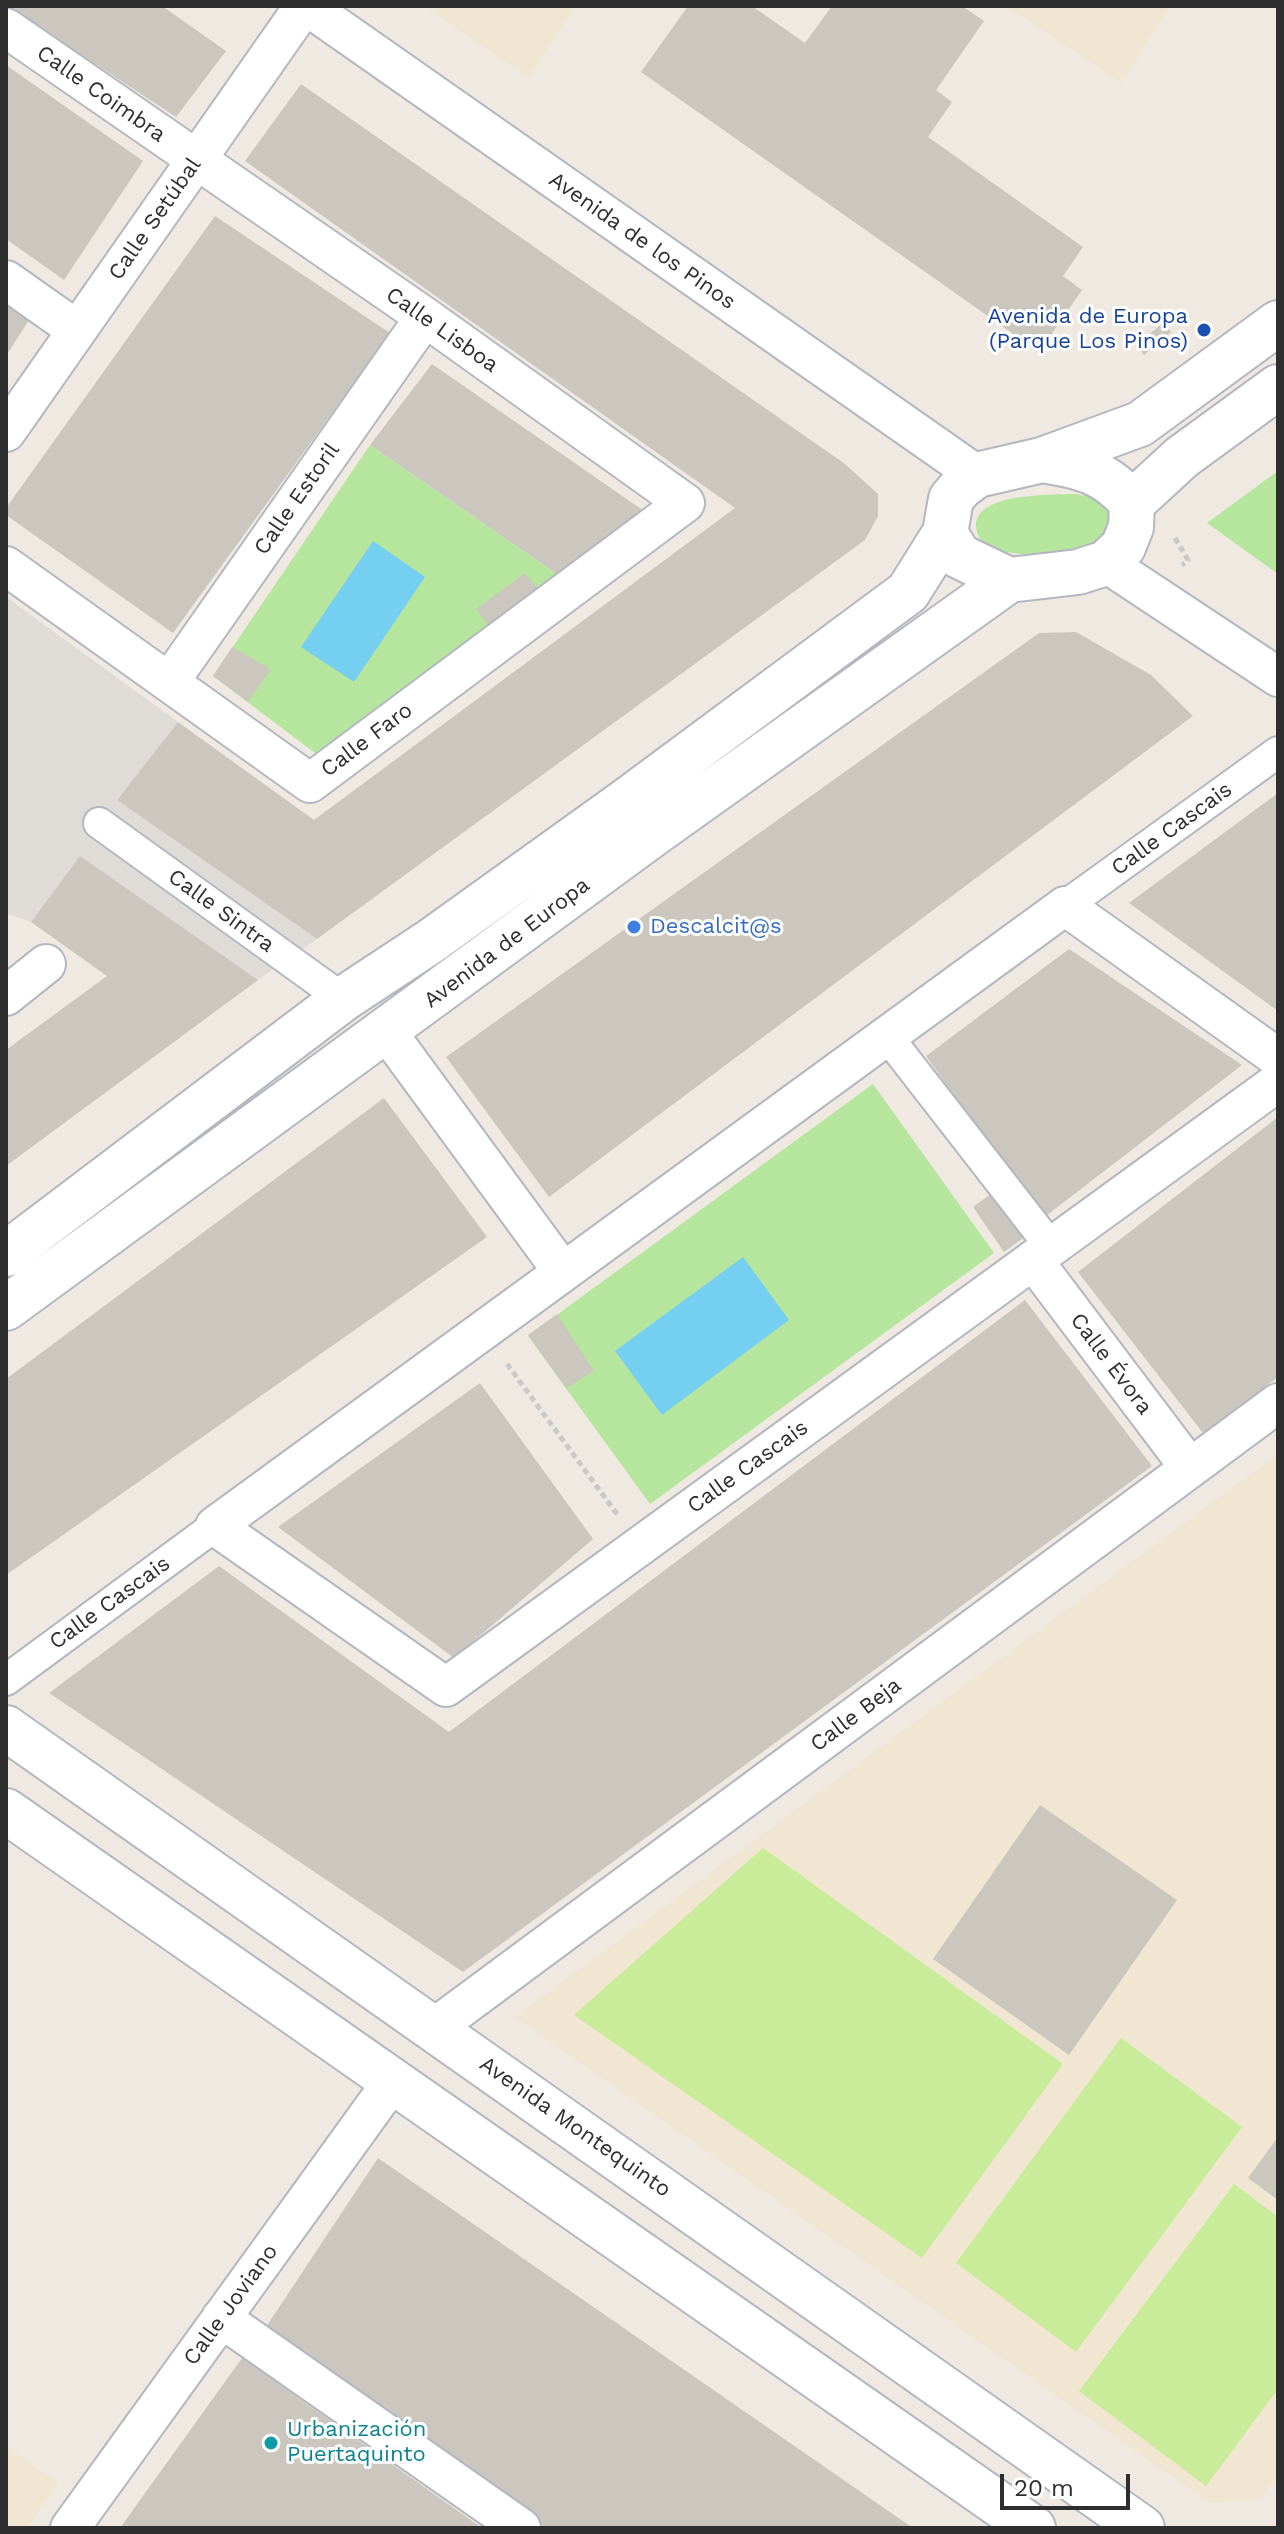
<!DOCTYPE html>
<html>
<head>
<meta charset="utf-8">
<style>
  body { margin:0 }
  #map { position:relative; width:1284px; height:2534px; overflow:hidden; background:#efe9e1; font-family:"Work Sans",sans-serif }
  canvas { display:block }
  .frame { position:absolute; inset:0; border:8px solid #2e2e2e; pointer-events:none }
  .scale { position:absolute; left:1000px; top:2474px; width:130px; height:36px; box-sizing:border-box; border:4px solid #2e2e2e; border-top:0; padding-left:10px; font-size:24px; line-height:28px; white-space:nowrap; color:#2e2e2e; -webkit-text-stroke:6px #fff; paint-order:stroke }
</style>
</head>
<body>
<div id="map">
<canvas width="1284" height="2534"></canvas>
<div class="frame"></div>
<div class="scale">20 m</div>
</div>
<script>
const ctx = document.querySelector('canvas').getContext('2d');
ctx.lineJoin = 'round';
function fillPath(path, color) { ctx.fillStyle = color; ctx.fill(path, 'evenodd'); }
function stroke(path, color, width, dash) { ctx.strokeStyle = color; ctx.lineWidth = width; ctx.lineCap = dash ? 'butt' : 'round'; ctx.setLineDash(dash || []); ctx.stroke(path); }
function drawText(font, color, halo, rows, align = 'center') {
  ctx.font = font + ' "Work Sans",sans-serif'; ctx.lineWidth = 6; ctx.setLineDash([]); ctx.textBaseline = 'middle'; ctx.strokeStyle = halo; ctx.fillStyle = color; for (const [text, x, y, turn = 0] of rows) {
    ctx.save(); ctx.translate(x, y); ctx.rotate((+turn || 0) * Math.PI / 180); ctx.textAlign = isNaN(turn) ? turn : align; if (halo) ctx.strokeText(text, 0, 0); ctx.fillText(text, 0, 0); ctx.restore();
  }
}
fillPath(new Path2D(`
  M425,6H576L529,78Z
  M1007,6H1171L1121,83Z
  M1278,1454V2475L1260,2500L1210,2503L515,2017Z
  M6,2446L58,2483L27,2528H6Z`), '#f0e6d1');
fillPath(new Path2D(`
  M370,445L561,577L315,753L213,676Z
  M1278,471V574L1207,523Z
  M1074,494C1088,496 1104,497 1109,513C1124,560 993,566 979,537C959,492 1050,495 1074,494Z
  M873,1084L994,1253L650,1504L528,1336Z`), '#b6e59e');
fillPath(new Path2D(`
  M763,1848L1063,2064L922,2258L574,2015Z
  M1121,2038L1242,2127L1076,2352L956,2263Z
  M1234,2184L1278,2217V2389L1206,2486L1079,2391Z`), '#c9ec9a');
fillPath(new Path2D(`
  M6,597L178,722L117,800L317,939L258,980L80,857L31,922L6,913Z`), '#dfdcd8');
fillPath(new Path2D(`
  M373,541L425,577L354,682L301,647Z
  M743,1257L789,1320L662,1415L615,1351Z`), '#75cff0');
fillPath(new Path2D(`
  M7,6H162L226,51L176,117Z
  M688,6H752L805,43L832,6H962L984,21L936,90L952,102L928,137L1083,247L1063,276L1082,290L1039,352L641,72Z
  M6,65L143,161L64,280L6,239Z
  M301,84L845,464L878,494V516L865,540L317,939L117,800L178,722L314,820L735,508L245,161Z
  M215,216L390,333L173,633L6,515V508Z
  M6,304L29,320L6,356Z
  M1163,323L1171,332L1144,355L1136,345Z
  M432,364L644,511L561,577L370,445Z
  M525,573L540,591L490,627L476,609Z
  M1076,632L1151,675L1193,716L549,1197L446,1057L1039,633Z
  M232,647L271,669L248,702L213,676Z
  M1278,793V1011L1129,903Z
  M80,856L258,980L6,1166V1050L107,976L31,922Z
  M1069,949L1242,1065L1042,1219L926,1056Z
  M384,1098L487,1237L6,1575V1379Z
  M1278,1117V1377L1203,1433L1078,1272Z
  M999,1188L1030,1233L1004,1252L973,1207Z
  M1025,1300L1152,1466L463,1972L49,1693L219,1566L449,1732Z
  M557,1314L594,1371L566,1388L528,1335Z
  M480,1383L593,1539L454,1658L278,1527Z
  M1040,1805L1177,1900L1069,2055L933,1959Z
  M1278,2137V2200L1248,2178Z
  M378,2158L913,2528H546L264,2330Z
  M242,2358L482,2528H120Z`), '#cbc7bf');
const pedestrian = new Path2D(`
  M99,823L343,999
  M1065,906L1278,752
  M887,1036L1051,1247
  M6,1680L215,1526`);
const minor = new Path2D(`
  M307,6L977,475
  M6,28L425,317L685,503L310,783L6,566
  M6,280L77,330
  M6,432L304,6
  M1106,563L1278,677
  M170,681L425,317
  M6,996L46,964
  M387,1032L563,1272
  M1278,1058L1065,906L215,1526L446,1687L1278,1082
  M1033,1260L1190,1468
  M434,2028L1278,1403
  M221,2318L521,2528
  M70,2528L392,2082`);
const secondary = new Path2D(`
  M1042,460C1081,466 1106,472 1132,503L1131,527L1123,547L1106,563L1078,572L1009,580L959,556L945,533L951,499L961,487L977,475Z
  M1042,460L1140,424L1278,323
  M1132,503L1182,457L1278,387
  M6,1254L343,999L431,941L626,801L908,592L945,533
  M6,1308L656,832L1009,580
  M6,1728L1142,2528
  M6,1811L1033,2528`);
stroke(pedestrian, '#b4b7c1', 34);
stroke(minor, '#b4b7c1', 42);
stroke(secondary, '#b4b7c1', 48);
stroke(new Path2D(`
  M1175,538L1188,560L1182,565
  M507,1364L617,1514`), '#c9c9c9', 5, [6, 4]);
stroke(pedestrian, '#fff', 30);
stroke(minor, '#fff', 38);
stroke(secondary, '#fff', 44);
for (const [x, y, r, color] of [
  [1204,330,8,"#1a4fb4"],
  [634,927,8,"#3f7fe0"],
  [271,2443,8,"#0f9aa8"]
]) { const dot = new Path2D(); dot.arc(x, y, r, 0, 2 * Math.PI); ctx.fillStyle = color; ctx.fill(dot); stroke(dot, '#fff', 3); }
drawText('22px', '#2e2e2e', '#fff', [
  ["Calle Coimbra",101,94,35],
  ["Calle Setúbal",155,219,-55],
  ["Avenida de los Pinos",642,241,35],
  ["Calle Lisboa",442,330,35],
  ["Calle Estoril",297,499,-55],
  ["Calle Faro",367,740,-37],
  ["Calle Cascais",1172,829,-36],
  ["Calle Sintra",221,911,36],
  ["Avenida de Europa",507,943,-37],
  ["Calle Évora",1111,1364,53],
  ["Calle Cascais",748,1467,-36],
  ["Calle Cascais",110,1603,-36],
  ["Calle Beja",856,1715,-37],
  ["Avenida Montequinto",575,2127,35],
  ["Calle Joviano",231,2305,-54]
]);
drawText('22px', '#164399', '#fff', [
  ["Avenida de Europa",1188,317],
  ["(Parque Los Pinos)",1188,342]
], 'right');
drawText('22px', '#366cbe', '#fff', [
  ["Descalcit@s",650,927]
], 'left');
drawText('22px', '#0d838f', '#fff', [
  ["Urbanización",287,2430],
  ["Puertaquinto",287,2455]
], 'left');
</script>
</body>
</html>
